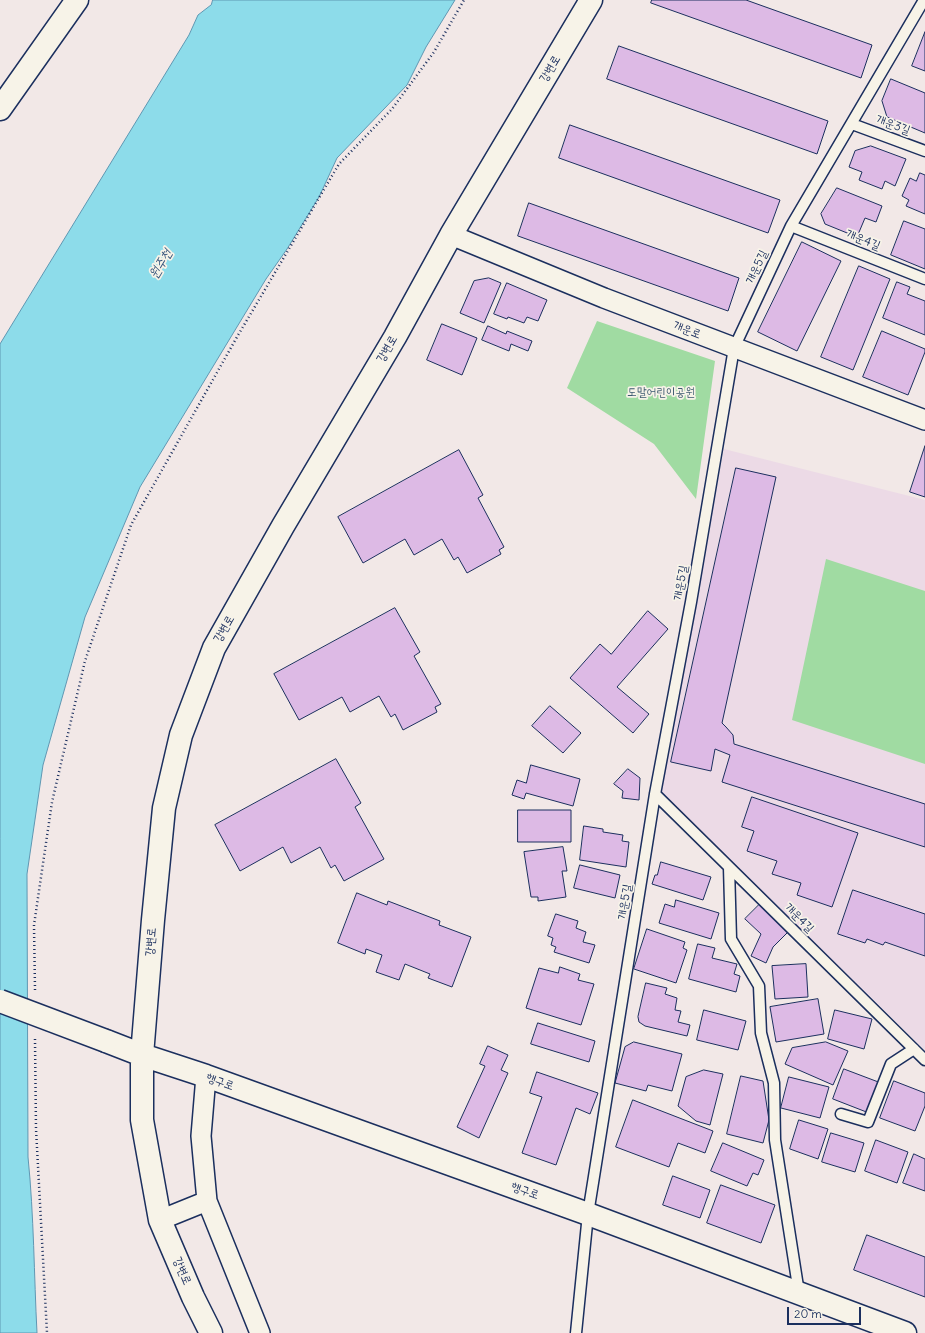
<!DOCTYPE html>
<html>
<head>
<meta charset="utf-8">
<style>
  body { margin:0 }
  #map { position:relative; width:925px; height:1333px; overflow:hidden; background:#f2e8e7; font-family:Delius,sans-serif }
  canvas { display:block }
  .scale { position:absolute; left:787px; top:1307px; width:74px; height:18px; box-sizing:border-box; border:2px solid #1b2f5e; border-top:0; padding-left:5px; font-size:12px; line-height:14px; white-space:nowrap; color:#1b2f5e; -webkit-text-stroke:3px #f7f3e8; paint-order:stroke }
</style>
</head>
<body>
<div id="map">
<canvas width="925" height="1333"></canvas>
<div class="scale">20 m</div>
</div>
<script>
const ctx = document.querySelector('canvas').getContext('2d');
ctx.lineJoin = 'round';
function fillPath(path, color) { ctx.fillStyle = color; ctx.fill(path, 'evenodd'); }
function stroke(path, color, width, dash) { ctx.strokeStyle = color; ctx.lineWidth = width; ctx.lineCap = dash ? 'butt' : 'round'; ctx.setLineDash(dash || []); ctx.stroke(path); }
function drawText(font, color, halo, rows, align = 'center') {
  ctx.font = font + ' Delius,"Poor Story",sans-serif'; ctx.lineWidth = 3.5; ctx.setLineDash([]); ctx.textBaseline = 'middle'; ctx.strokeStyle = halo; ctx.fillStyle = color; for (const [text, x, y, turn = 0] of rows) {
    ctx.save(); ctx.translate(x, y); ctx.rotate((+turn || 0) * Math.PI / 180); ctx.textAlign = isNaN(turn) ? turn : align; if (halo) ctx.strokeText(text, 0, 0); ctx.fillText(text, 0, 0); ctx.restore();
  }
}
fillPath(new Path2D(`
  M724,449L925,500V1050L658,790Z`), '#ecdae6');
fillPath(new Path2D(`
  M597,321L715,361L696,499L654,444L567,388Z
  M826,559L925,591V764L792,720Z`), '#a0dba2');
const water = new Path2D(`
  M213,0H455L426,47L407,85L337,158L319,197L287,249L266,279L140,487L85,617L43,765L27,874L28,1157C34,1216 34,1275 37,1333H0V344L189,35L198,15L211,5Z`);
fillPath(water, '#8ddcea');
stroke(water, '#5f97b2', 1);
const building = new Path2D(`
  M652,0H746L872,45L861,78L651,3Z
  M925,32V71L912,66Z
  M619,46L828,121L817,154L607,79Z
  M891,79L925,93V133L887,117L882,101Z
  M570,125L780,200L768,233L559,158Z
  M871,146L906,159L895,186L885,181L882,189L859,180L862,172L849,167L855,151Z
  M920,173L925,175V214L906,206L909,200L902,196L910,178L916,181Z
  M837,188L882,206L876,222L865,218L857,237L825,224L821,214Z
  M529,203L739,278L728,311L518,236Z
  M904,221L925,229V269L891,255Z
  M802,242L841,261L797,351L758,332Z
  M859,266L890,279L853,370L821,357Z
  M489,278L501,283L484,323L460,313L474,281Z
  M897,282L910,287L907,294L925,301V335L883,318Z
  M507,283L547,300L538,321L527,317L524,323L508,317L507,319L494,314Z
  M442,324L477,338L462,375L427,360Z
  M488,326L506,334L507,331L532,341L528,351L511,344L509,351L482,340Z
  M882,331L925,349V352L908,395L863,377Z
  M925,446V497L910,492Z
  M459,450L483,495L478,498L504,547L499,550L501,554L467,573L458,557L454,560L442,539L414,555L405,539L363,563L338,517Z
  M736,468L776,477L722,723L726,727L733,735L734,744L925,804V847L722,782L730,755L715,749L711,771L671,762Z
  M395,608L420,652L414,656L441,704L435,707L437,712L403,730L395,714L391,717L379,696L350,712L342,697L299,720L274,674Z
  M648,611L668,629L617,687L649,714L633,733L570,678L600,644L611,654Z
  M550,706L581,733L563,753L532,726Z
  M336,759L361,803L355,807L384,859L344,881L335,865L331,868L320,847L291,863L283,847L240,871L215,825Z
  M531,765L580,779L573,806L526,793L524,799L512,795L517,780L526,783Z
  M628,769L640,778L639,800L622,798L623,791L614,784Z
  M752,797L858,833L832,907L797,895L801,883L772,874L777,861L747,851L754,831L742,827Z
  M518,810H571V842H518Z
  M584,826L603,829V832L623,835L622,841L629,842L626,867L580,860Z
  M563,847L567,871H562L566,897L538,901V897H531L524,852Z
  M661,862L711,877L703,900L652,884L655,875H657Z
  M580,865L620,875L615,898L574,888Z
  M853,890L925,914V956L885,942L883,945L867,939L865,943L838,934Z
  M357,893L387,905L388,901L440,921L439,925L471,937L452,987L428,978L430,974L405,964L399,980L376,972L382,955L366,949L365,954L338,943Z
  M676,900L719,913L711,939L659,923L665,904L674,907Z
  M761,903L789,931L773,947L766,963L751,956L761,934L745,919Z
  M556,914L578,921L576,928L586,932L583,942L595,945L589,963L554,952L556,947L551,945L553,938L548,936Z
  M647,929L685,942L683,948L687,950L676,983L634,969Z
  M698,944L715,948L712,958L737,964L734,974L740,976L736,992L689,979Z
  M806,964L808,997L775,999L772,966Z
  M560,967L580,974L578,980L594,984L581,1025L526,1008L539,968L558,973Z
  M646,983L667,988L665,994L677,998L675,1010L681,1011L678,1022L690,1025L687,1036L645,1026L639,1022L638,1017Z
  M818,999L824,1034L776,1042L770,1007Z
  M704,1010L746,1021L738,1050L697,1040Z
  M835,1010L872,1019L864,1049L828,1039Z
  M538,1023L595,1041L589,1062L531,1044Z
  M634,1042L682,1054L672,1091L648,1085L646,1091L615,1083L625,1047Z
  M826,1042L848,1051L833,1085L785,1064L792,1048Z
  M488,1046L508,1055L501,1070L508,1073L479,1138L457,1127L485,1066L480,1064Z
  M844,1069L881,1083L869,1113L833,1099Z
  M704,1070L723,1074L710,1125L696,1121L678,1106L686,1077Z
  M537,1072L598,1093L590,1114L576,1108L556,1165L522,1153L542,1097L530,1093Z
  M741,1076L763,1081L769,1120L763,1143L727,1134Z
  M789,1077L829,1087L820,1118L781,1108Z
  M894,1081L925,1093V1106L915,1131L880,1118Z
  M633,1100L713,1131L705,1153L678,1143L669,1167L616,1147Z
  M799,1120L828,1129L818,1159L790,1149Z
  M831,1133L864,1143L855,1172L822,1162Z
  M876,1140L908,1152L897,1183L865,1171Z
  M723,1143L764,1160L758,1175L753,1173L747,1186L711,1171Z
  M914,1154L925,1159V1191L903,1183Z
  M673,1176L710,1190L700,1218L663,1205Z
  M721,1185L775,1205L761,1243L707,1223Z
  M867,1235L925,1257V1297L854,1270Z`);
fillPath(building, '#ddbae5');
stroke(building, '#1b2f5e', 1);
const lane = new Path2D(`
  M852,124L925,151
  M791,226L925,279
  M655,794L925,1060
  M729,867L731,939L759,986L761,1033L774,1083L775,1140L799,1293
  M841,1114L868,1122L891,1064L914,1049
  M576,1333L588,1214L655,794L691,602L734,348L791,226L924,0`);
const street = new Path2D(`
  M451,235L604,298L925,420
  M206,1076L201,1136L207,1201L260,1333
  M160,1220L207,1201`);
const secondary = new Path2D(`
  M0,109L77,0
  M106,1041L142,1055L206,1076L588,1214L905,1333
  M211,1333L193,1297L160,1220L142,1120V1055L153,920L164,808L181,735L214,648L283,526L395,337L451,235L591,0`);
stroke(lane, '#1b2f5e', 13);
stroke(street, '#1b2f5e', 22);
stroke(secondary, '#1b2f5e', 25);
stroke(new Path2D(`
  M35,990L34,925L52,802L85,661L131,525L237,337L339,164L392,109L434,52L464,0
  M35,1039L36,1129L47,1333`), '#1b2f5e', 2.5, [1, 3]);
stroke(lane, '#f7f3e8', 10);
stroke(street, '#f7f3e8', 19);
stroke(secondary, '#f7f3e8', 22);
const secondaryBridge = new Path2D(`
  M0,1001L106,1041`);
stroke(secondaryBridge, '#1b2f5e', 25, []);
stroke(secondaryBridge, '#f7f3e8', 22);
drawText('12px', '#1b2f5e', '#f7f3e8', [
  ["강변로",550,69,-59],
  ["개운3길",893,125,20],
  ["개운4길",863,240,22],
  ["개운5길",757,267,-65],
  ["개운로",687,330,21],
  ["강변로",387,349,-60],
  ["개운5길",681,583,-80],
  ["강변로",224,629,-60],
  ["개운5길",625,902,-81],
  ["개운4길",799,918,45],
  ["강변로",151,942,-85],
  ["행구로",220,1082,20],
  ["행구로",525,1191,20],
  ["강변로",182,1271,67]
]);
drawText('12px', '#3c5a6f', '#f7f3e8', [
  ["도말어린이공원",661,393]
]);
drawText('italic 13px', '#32527a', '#f7f3e8', [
  ["원주천",161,264,-59]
]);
</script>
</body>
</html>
